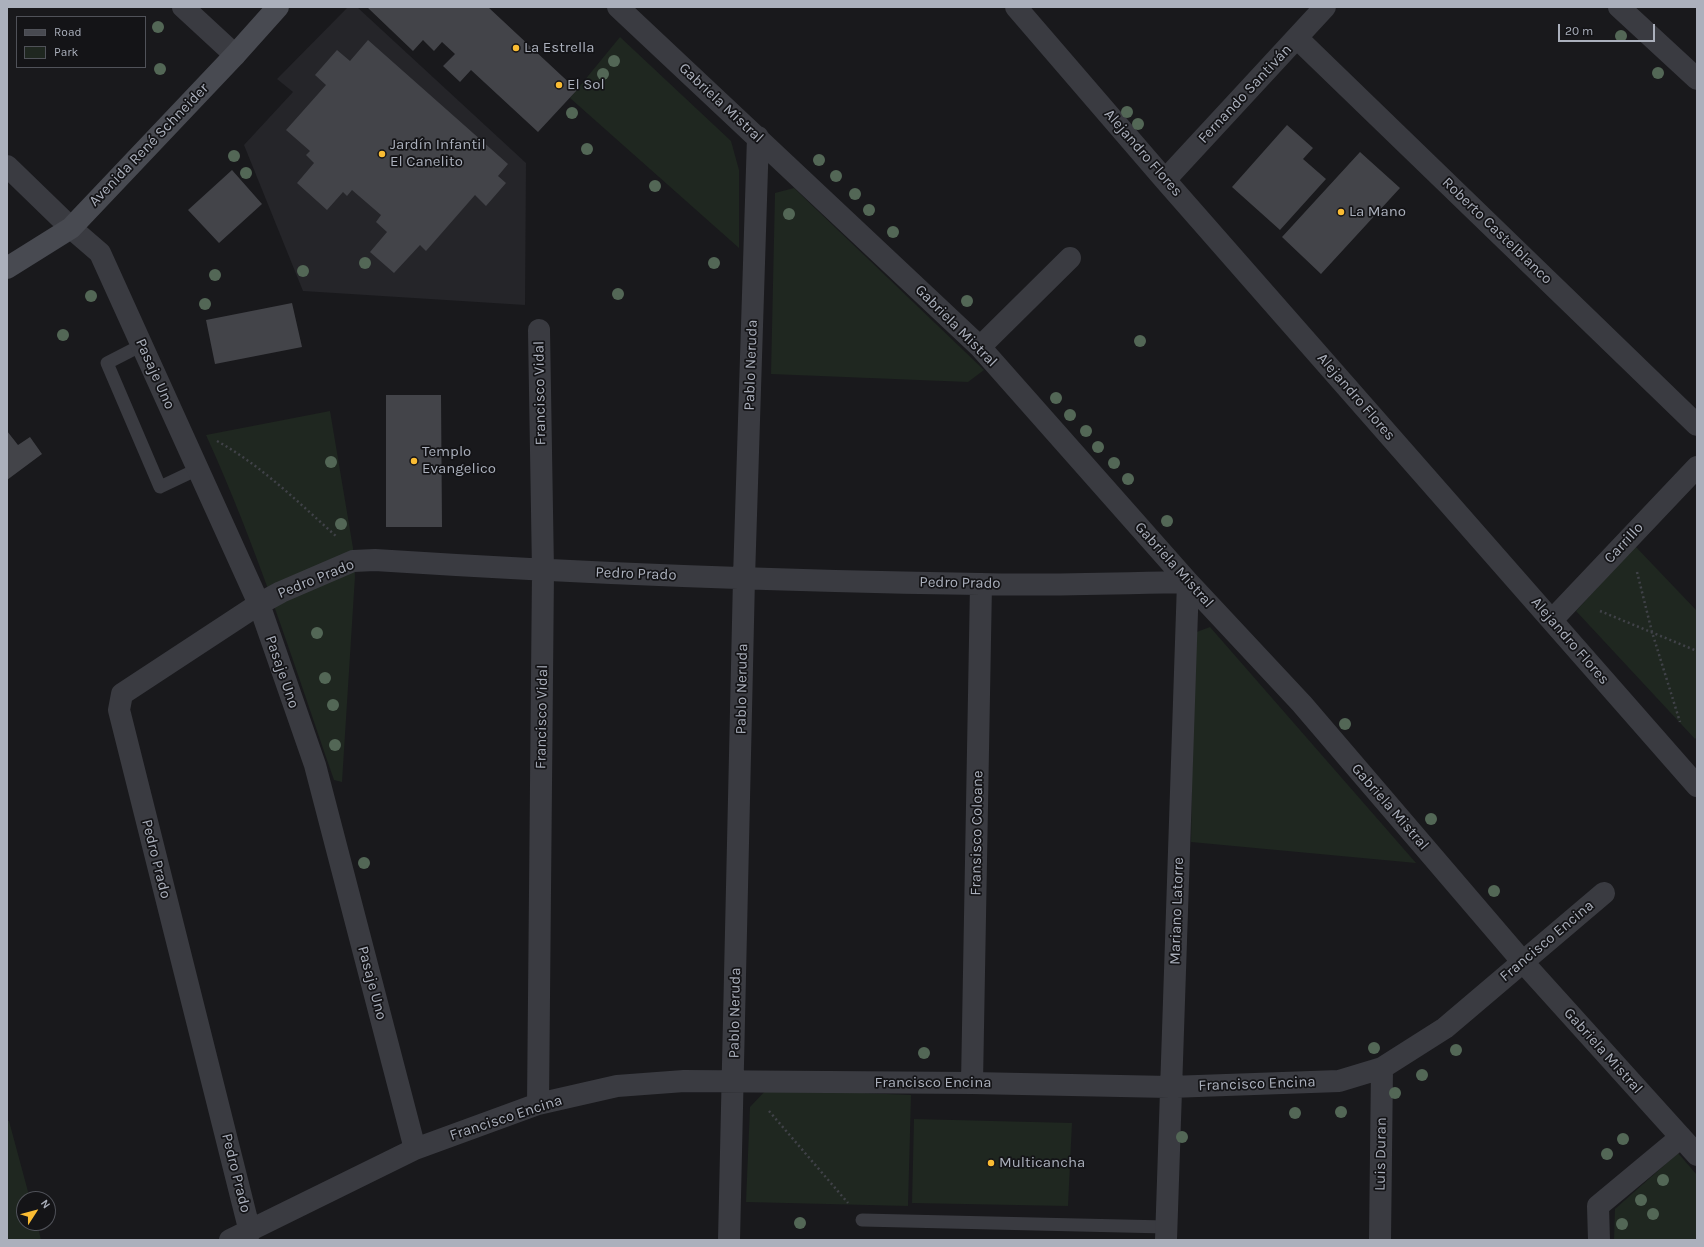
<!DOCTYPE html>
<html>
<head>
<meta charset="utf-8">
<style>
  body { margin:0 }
  #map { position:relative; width:1704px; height:1247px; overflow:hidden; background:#19191c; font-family:Karla,sans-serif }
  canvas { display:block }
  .frame { position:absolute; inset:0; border:8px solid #abb0bc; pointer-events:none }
  .legend { position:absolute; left:16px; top:16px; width:130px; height:52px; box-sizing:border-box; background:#141417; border:1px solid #505259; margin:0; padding:5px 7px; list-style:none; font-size:12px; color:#abb0bc }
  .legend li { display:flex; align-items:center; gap:8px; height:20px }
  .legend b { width:20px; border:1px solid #505259 }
  .north { position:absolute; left:16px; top:1191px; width:40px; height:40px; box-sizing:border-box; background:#141417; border:1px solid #505259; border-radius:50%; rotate:54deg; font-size:11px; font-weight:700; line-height:16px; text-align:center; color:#abb0bc }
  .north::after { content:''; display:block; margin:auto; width:14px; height:18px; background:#fabc33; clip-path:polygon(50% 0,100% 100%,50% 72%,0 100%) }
  .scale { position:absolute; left:1558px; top:24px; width:97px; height:18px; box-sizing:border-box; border:2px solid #abb0bc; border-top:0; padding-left:5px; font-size:12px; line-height:14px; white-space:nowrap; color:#abb0bc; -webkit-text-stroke:3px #141417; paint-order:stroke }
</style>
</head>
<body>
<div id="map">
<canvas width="1704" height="1247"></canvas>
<div class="frame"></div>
<ul class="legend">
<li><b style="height:5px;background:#484a51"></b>Road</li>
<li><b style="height:11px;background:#1f2720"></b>Park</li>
</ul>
<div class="north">N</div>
<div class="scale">20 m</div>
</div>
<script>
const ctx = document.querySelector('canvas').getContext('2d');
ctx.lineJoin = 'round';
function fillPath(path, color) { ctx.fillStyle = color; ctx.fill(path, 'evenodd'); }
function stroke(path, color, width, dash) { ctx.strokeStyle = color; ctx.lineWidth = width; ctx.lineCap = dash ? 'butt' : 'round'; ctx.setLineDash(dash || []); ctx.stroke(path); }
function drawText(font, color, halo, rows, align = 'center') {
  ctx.font = font + ' Karla,sans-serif'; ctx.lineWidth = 3.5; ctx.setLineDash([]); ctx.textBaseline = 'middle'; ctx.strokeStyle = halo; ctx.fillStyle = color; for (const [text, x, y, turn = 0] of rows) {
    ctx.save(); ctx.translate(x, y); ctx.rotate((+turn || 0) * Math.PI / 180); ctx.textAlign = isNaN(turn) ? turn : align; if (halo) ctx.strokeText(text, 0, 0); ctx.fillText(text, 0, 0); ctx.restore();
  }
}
fillPath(new Path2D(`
  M348,7H357L526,163L525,305L303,291L244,145L293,92L277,79Z`), '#252529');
fillPath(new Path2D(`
  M620,37L731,141L739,170V248L570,98Z
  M794,188L984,370L968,382L771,374L775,193Z
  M330,411L353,548L355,576L342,782L334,780C294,664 257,547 206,435Z
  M1635,546L1697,611V737L1695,739L1576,611Z
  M1210,627L1416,863L1191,842L1194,633Z
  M767,1089L911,1095L908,1206L746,1202L750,1107Z
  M914,1119L1072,1123L1068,1206L912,1203Z
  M7,1121H9L30,1199H24V1223H37L41,1240H7Z
  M1678,1153L1697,1175V1240H1614L1615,1209Z`), '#1f2720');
fillPath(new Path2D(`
  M367,7H488L577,90L538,132L471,70L460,82L443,66L455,54L442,42L434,51L423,40L413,51Z
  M368,40L508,164L498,176L506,183L486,206L475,195L426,251L420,245L394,273L370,252L387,232L376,222L381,215L352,190L347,196L343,192L327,210L297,183L314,163L306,155L310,151L286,130L326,85L315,75L337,50L350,61Z
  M1287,125L1313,148L1303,159L1326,179L1280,230L1232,187Z
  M1360,152L1400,188L1321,274L1282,237Z
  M232,170L262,204L219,243L188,210Z
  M292,303L302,347L215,364L206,320Z
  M386,395H441L442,527H386Z
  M7,431L18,445L30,437L42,454L7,480Z`), '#434449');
stroke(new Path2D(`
  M217,441C262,466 299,503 337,537
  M1637,572L1652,632L1680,722
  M1600,611L1697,651
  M769,1111L848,1203`), '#404248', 2.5, [2, 3]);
stroke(new Path2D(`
  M142,345L107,363L160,487L198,469
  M862,1220L1166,1227`), '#3a3b41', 13);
stroke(new Path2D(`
  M183,7L235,55
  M618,7L980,347L1188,582L1302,704L1522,961L1697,1155
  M1016,7L1165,180L1697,786
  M1297,38L1697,425
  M7,166L71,228L100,253L259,604L315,765L415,1149
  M1165,180L1325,7
  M980,347L1070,258
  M1552,620L1697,467
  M972,1083L981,584
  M538,1104L543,571L539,330
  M250,1232L119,710L122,694L259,604L281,592L353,561L375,560C576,573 778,581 980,584C1049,586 1119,583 1188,582L1166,1240
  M230,1240L415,1149L538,1104L617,1086L684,1081L972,1083L1170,1087L1339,1081L1382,1068L1445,1028L1604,893
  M729,1240L744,578L758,137
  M1380,1240L1382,1068
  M1599,1240L1598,1206L1681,1137`), '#3a3b41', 22);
stroke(new Path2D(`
  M1619,7L1697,79`), '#3a3b41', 22);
stroke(new Path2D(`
  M7,268L71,228L235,55L278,7`), '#484a51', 22);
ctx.fillStyle = '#536756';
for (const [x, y] of [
  [158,27],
  [1621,36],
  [614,61],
  [160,69],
  [1658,73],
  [603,74],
  [1127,112],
  [572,113],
  [1138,124],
  [587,149],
  [234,156],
  [819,160],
  [246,173],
  [836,176],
  [655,186],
  [855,194],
  [869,210],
  [789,214],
  [893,232],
  [365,263],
  [714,263],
  [303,271],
  [215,275],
  [618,294],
  [91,296],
  [967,301],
  [205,304],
  [63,335],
  [1140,341],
  [1056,398],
  [1070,415],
  [1086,431],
  [1098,447],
  [331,462],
  [1114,463],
  [1128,479],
  [1167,521],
  [341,524],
  [317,633],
  [325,678],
  [333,705],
  [1345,724],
  [335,745],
  [1431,819],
  [364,863],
  [1494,891],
  [1374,1048],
  [1456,1050],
  [924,1053],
  [1422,1075],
  [1395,1093],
  [1341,1112],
  [1295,1113],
  [1182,1137],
  [1623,1139],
  [1607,1154],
  [1663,1180],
  [1641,1200],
  [1653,1214],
  [800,1223],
  [1622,1224]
]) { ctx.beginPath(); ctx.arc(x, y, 6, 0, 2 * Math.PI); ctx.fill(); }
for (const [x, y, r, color] of [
  [516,48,4,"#fabc33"],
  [559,85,4,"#fabc33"],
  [382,154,4,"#fabc33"],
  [1341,212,4,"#fabc33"],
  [414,461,4,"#fabc33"],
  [991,1163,4,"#fabc33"]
]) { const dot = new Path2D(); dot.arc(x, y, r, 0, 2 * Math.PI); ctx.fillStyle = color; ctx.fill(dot); stroke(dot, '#141417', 1.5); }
drawText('15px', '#abb0bc', '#141417', [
  ["La Estrella",524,48],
  ["El Sol",567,85],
  ["Jardín Infantil",390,145],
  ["El Canelito",390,162],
  ["La Mano",1349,212],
  ["Templo",422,452],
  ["Evangelico",422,469],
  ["Multicancha",999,1163]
], 'left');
drawText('15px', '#abb0bc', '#141417', [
  ["Fernando Santiván",1245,94,-47],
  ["Gabriela Mistral",721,103,43],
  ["Avenida René Schneider",149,145,-46],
  ["Alejandro Flores",1143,153,49],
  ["Roberto Castelblanco",1497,231,44],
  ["Gabriela Mistral",956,326,45],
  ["Pablo Neruda",751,365,-88],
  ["Pasaje Uno",155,374,66],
  ["Francisco Vidal",540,393,-91],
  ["Alejandro Flores",1356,397,49],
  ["Carrillo",1624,543,-47],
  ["Gabriela Mistral",1174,565,48],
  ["Pedro Prado",636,574,2],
  ["Pedro Prado",316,579,-22],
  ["Pedro Prado",960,583,1],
  ["Alejandro Flores",1570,641,49],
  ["Pasaje Uno",282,672,71],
  ["Pablo Neruda",742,689,-89],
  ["Francisco Vidal",542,717,-89],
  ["Gabriela Mistral",1390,807,49],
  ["Fransisco Coloane",977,833,-89],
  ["Pedro Prado",156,859,76],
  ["Mariano Latorre",1177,911,-88],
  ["Francisco Encina",1547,941,-40],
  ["Pasaje Uno",372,983,75],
  ["Pablo Neruda",735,1013,-89],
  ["Gabriela Mistral",1603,1051,48],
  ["Francisco Encina",933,1083],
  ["Francisco Encina",1257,1084,-2],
  ["Francisco Encina",506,1118,-18],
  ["Luis Duran",1381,1154,-89],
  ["Pedro Prado",236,1173,76]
]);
</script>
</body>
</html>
